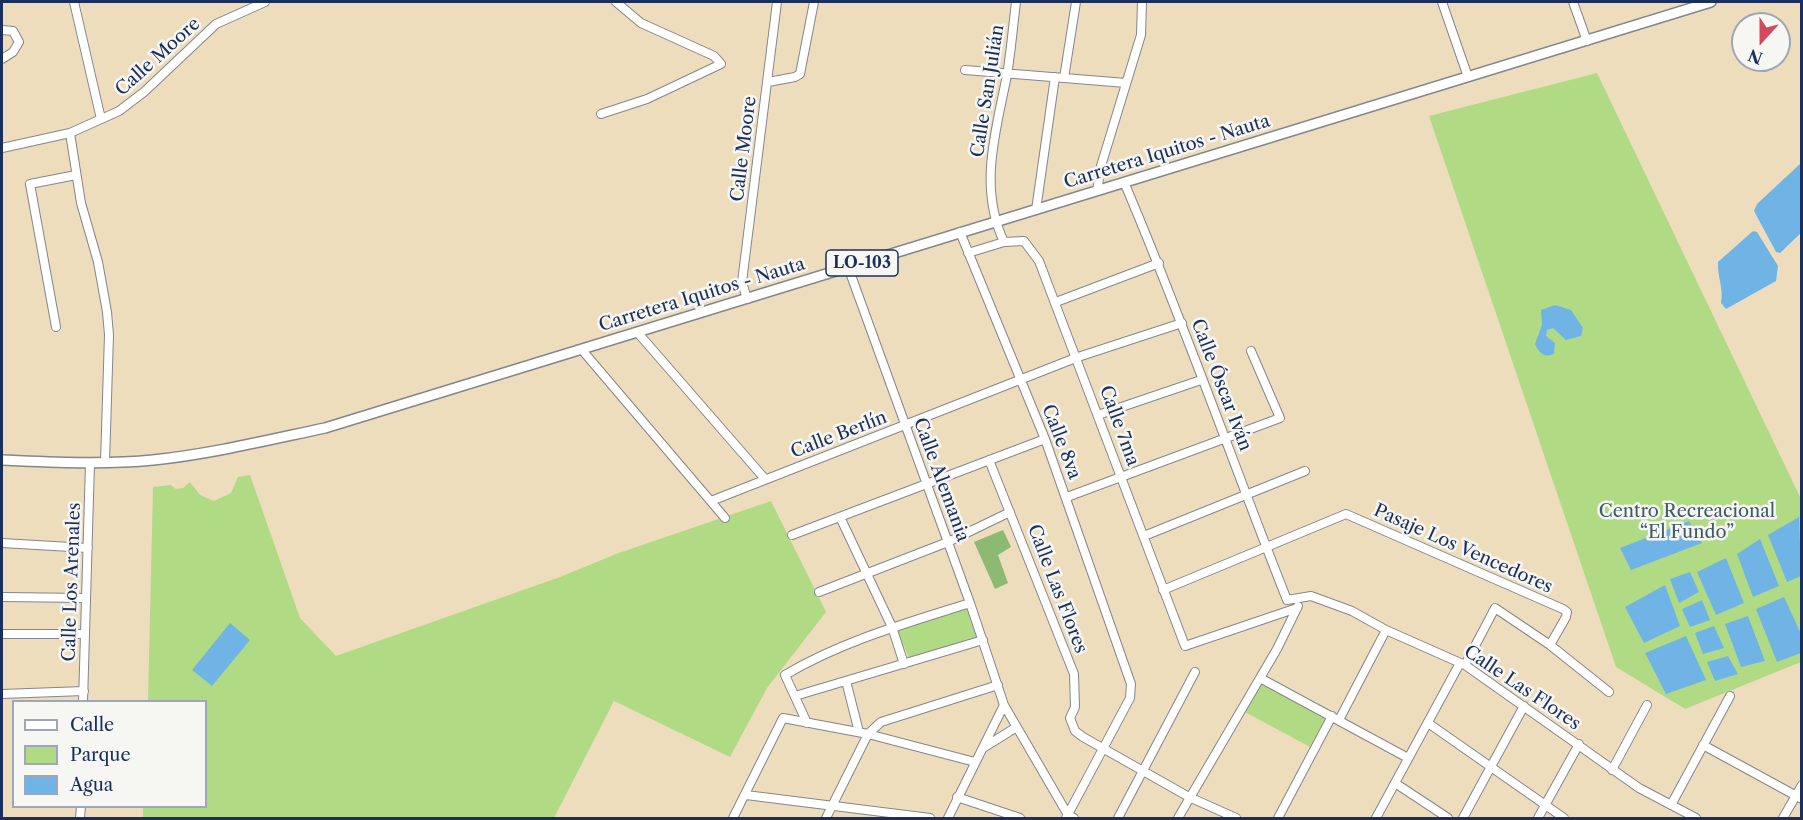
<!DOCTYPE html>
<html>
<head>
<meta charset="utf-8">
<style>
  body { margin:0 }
  #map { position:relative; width:1803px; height:820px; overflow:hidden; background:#eeddbc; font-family:"Libre Caslon Text",serif }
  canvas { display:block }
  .frame { position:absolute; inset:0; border:3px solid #1b2f5e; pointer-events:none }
  .legend { position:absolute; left:12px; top:700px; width:195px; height:108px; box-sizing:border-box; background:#f6f6f2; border:2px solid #9ea6b7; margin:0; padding:8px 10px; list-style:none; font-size:18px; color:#1b2f5e }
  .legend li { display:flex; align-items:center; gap:12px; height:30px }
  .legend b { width:30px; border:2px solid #9ea6b7 }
  .north { position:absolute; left:1731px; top:12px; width:60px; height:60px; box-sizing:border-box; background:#f6f6f2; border:2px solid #9ea6b7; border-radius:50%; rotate:201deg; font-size:16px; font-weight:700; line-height:24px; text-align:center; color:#1b2f5e }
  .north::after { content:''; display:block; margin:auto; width:21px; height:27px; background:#d1495b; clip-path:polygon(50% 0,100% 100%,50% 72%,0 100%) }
</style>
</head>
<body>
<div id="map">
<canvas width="1803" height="820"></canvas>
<div class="frame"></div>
<ul class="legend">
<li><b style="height:8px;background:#fff"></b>Calle</li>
<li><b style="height:16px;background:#b1da85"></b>Parque</li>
<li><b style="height:16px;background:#70b4e6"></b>Agua</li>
</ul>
<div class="north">N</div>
</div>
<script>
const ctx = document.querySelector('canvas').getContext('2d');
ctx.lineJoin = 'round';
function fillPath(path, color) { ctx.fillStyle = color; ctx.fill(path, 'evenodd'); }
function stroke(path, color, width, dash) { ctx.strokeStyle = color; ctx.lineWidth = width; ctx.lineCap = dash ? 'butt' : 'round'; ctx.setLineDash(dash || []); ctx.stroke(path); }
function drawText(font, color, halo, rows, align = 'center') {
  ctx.font = font + ' "Libre Caslon Text",serif'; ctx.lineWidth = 5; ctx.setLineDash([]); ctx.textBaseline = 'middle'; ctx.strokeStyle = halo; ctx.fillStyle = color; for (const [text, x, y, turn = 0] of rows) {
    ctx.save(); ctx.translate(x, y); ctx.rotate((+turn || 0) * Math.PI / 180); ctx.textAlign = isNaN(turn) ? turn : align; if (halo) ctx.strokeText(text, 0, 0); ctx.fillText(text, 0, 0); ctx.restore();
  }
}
fillPath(new Path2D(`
  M1597,73L1801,499V662L1685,709L1616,667L1429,116Z
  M250,475L300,618L336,656L560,577L616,554L771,501L826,612L767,688L730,757L614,701L554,818H143V807L206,806V702L148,701L153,487L171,485L176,489L183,488L190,482L200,495L214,501L231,493L238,477Z
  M971,604L984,639L911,662L895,626Z
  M1262,682L1326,717L1310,747L1245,712Z`), '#b1da85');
fillPath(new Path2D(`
  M1003,530L1011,547L998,555L1008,583L995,589L974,542Z`), '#8cba72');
fillPath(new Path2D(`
  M1801,163V233L1780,253L1776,252L1754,211L1757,204Z
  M1753,231L1757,232L1778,266L1776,281L1726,309L1721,303C1724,289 1717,276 1718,262Z
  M1555,305L1571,310L1583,328L1581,336L1566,340L1553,328L1547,330L1546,336L1555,343L1554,354C1544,358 1539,353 1535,344L1542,325L1541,310Z
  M1799,517L1801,576L1787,582L1768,535Z
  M1689,521L1702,543L1631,570L1620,548Z
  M1760,539L1779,586L1753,597L1737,554Z
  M1726,558L1744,603L1716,615L1697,572Z
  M1690,572L1699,592L1679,603L1670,579Z
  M1665,585L1680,626L1644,643L1625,607Z
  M1784,597L1801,634V653L1777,662L1756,609Z
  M1702,600L1710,620L1690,627L1682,609Z
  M1748,616L1765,661L1741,667L1725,624Z
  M230,623L250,640L212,686L192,670Z
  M1714,626L1724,648L1703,654L1695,633Z
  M1686,636L1706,680L1666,694L1645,653Z
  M1728,656L1738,674L1715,681L1707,662Z`), '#70b4e6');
const minor = new Path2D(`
  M74,2L101,119
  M1442,2L1468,77
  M1573,2L1587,41
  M2,30L13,31L19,42L13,52L2,59
  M965,70L1126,83
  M1064,78L1076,2
  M768,82L795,77L800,74L814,2
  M601,114L647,99L721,64L714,56L641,23L616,2
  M70,133L119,111L144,92L216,24L265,2
  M2,148L70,133L81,203L98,262L107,312L109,335L105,462
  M1124,182C1183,320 1232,461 1287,600L1311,596L1352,611L1386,630L1465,665L1639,788L1696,818
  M1097,191L1101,166L1141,35L1142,2
  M1036,210L1055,77
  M960,232L1045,439L1131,684L1130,698L1066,818
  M1004,242C978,187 996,131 1007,75C1011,51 1013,26 1016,2
  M968,253L1004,242L1024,241L1039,261L1185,646L1297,608
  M848,267L970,603L1004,705L1068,815L1074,818
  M747,299L742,282L777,2
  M1056,302L1159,263
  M56,327L30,184L76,175
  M638,333L765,479
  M582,350L725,518
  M1098,415L1201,380
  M989,460L1074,674L1075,707L1070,718L1075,731L1083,737L1189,797L1236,818
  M1067,497L1280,418L1251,351
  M711,501L1078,357L1182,323
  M840,517L892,627L904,664
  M792,535L1045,439
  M1144,536L1305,471
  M2,543L88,548
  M1163,590L1346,514L1563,609L1567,612L1566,617L1550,645
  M819,592L948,542L1010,512
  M2,597L86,598
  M2,634H85
  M1465,665L1495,608L1550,645L1609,692
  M1260,678L1408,758
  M846,681L859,732
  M2,694L84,691
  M795,696L983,640
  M83,702L90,463
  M1339,720L1386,630
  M807,723L785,675C842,641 907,623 970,603
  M1428,723L1564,818
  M1703,745L1802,799
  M983,748L1015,728
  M1612,770L1647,705
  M1395,783L1448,818
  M746,795L930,818
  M957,797L1020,818
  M1671,805L1730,696
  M80,818L81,806
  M733,818L783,718L868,734L975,762
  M826,818L868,734L881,722L998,685
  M948,818L1004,705
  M1118,818L1195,672
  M1178,818L1277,649L1298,606
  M1278,818L1332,716
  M1376,818L1460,663
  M1463,818L1524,706
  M1538,818L1579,744
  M1783,818L1802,785`);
const major = new Path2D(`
  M2,460C52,462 103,465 153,460C211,454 268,440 325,428L1711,2`);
stroke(minor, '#84868d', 10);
stroke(major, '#84868d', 12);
stroke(minor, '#fff', 8);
stroke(major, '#fff', 9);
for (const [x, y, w] of [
  [862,263,72]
]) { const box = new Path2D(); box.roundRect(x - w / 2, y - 13, w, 26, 4.5); ctx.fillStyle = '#f6f6f2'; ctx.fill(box); stroke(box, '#1b2f5e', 1.5); }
drawText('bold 16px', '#1b2f5e', null, [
  ["LO-103",862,263]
]);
drawText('18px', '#1b2f5e', '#f6f6f2', [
  ["Calle Moore",158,57,-42],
  ["Calle San Julián",988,91,-81],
  ["Calle Moore",744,149,-83],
  ["Carretera Iquitos - Nauta",1167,152,-17],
  ["Carretera Iquitos - Nauta",702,295,-17],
  ["Calle Óscar Iván",1221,385,69],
  ["Calle 7ma",1119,426,70],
  ["Calle Berlín",839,435,-21],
  ["Calle 8va",1061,442,69],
  ["Calle Alemania",941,480,70],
  ["Pasaje Los Vencedores",1463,549,24],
  ["Calle Los Arenales",72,582,-88],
  ["Calle Las Flores",1057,589,69],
  ["Calle Las Flores",1522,688,34]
]);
drawText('18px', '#405a68', '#f6f6f2', [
  ["Centro Recreacional",1687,512],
  ["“El Fundo”",1687,533]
]);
</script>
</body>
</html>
